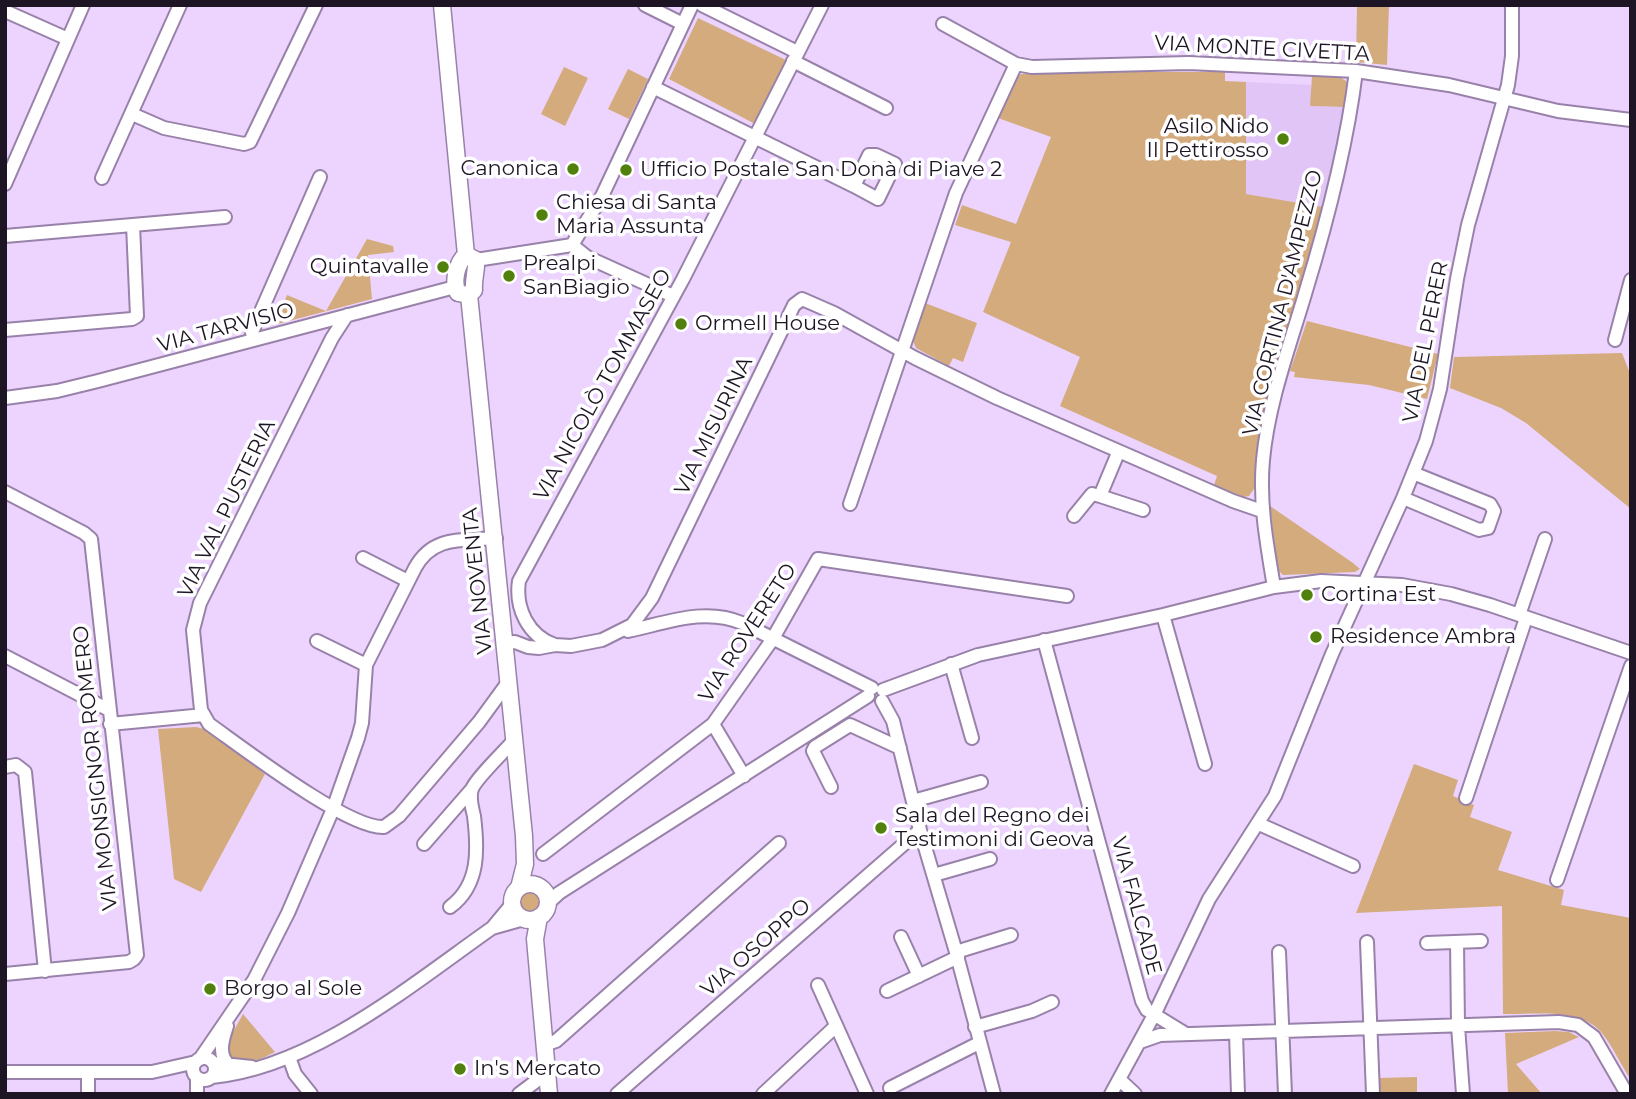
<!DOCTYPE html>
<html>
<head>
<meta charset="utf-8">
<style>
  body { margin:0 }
  #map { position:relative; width:1636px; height:1099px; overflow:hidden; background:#ecd4ff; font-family:Montserrat,sans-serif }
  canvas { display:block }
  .frame { position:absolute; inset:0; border:7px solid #1e1524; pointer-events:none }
</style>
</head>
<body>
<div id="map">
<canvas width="1636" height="1099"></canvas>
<div class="frame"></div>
</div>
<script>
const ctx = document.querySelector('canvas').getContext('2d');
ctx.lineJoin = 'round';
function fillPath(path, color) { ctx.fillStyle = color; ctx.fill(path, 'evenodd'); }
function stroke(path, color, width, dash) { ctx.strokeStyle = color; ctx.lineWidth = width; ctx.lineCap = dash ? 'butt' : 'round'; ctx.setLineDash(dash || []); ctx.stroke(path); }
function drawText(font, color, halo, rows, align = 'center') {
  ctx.font = font + ' Montserrat,sans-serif'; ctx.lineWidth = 7; ctx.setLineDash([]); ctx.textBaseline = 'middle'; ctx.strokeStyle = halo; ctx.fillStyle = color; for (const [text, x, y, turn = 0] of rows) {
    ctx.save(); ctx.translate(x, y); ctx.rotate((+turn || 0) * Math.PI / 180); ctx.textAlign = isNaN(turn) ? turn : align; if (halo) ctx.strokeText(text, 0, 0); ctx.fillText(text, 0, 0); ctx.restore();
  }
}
fillPath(new Path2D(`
  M1246,82L1311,85V106L1346,107L1323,207L1246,194Z`), '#e1c5f6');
fillPath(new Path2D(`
  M1357,5H1389L1387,65L1356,62Z
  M698,18L788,61L757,125L669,79Z
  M564,67L588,78L565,126L541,114Z
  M628,69L648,79L629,119L608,109Z
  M1128,72H1225V81L1246,82V194L1323,207L1313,248L1276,365L1255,470L1256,486L1249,496L1244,497L1214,485L1217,476L1060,406L1080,357L983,312L1011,242L955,225L962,205L1016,224L1051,137L998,118L1017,77L1021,74Z
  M1312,76C1325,76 1341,73 1350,85L1346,107L1310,106Z
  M367,239L393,246L394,252L368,255L372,299L274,325L287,295L326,311Z
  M925,303L977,323L963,362L953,358L949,366L916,348L913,341Z
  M1307,321L1438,354L1427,399L1369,385L1294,377L1295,372L1290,371Z
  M1622,353L1631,376V509L1526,423L1501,408L1450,388L1454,357Z
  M1270,506L1353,563L1360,569L1355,572L1283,575L1278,570Z
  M196,727L204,729L265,774L201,892L174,879L158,729Z
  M1414,764L1458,780L1453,796L1474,805L1470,817L1512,832L1498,870L1564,890L1561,905L1631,918V1080C1621,1065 1613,1047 1602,1033C1580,1007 1534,1015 1503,1014L1502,906L1356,913Z
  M520 902a10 10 0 1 1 20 0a10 10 0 1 1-20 0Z
  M243,1014L275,1052C261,1059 239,1070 227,1054L228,1041Z
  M1555,1031L1569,1032L1579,1037L1516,1064L1542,1094H1508L1505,1033Z
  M1417,1077V1094H1379L1378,1078Z`), '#d4ab7c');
const minor = new Path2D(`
  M645,5L683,24
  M702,5L797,52
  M5,11L68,39
  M943,24L1016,64
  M793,61L886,108
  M653,87L854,186L869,155H876L895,164L878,199L854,186
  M132,114L164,128L244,144L250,142L316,5
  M102,178L180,5
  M5,184L83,5
  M5,236L225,217
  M572,245L587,257L673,296
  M476,260L572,245L602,196L692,5
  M347,315L332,338L200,603L193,630L201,710L209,724C243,748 348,829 384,827L399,816L479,722L509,681
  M5,330L132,319L137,316L133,225
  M253,340L252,332L320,177
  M1615,340L1631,280
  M5,398L57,391L98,381L455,287
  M5,492L84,533L91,539L137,955L134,959L129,962L5,974
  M1100,496L1143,510
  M1403,498L1479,530L1488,528L1494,511L1490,504L1413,473
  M850,504L956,193L1016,64L1032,67L1189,63L1356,71L1449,85L1558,111L1631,120
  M1074,516L1092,494L1100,496L1118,453
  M363,558L408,581
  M1274,587C1267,545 1259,503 1263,460C1268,404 1289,348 1305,294C1327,222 1347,146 1356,71
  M1163,615L1205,764
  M1519,615L1545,539
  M628,631C666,623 704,607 742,623L872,688
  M1044,640L1142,1001L1147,1010L1186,1034
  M317,641L366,665
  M505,643L515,642L528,647L539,648L555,645L571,646L602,640L632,625L652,598L794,305L802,299L834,313L915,358L997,398L1233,501L1262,511
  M555,645C528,636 515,608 519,581L683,279L822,5
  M5,656L109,710
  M951,664L972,738
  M883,690L978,655L1163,615L1274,587L1321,581L1402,585L1451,594L1490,605L1631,653
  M882,701L893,721L920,830L956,952L994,1094
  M110,724L204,715
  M713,724L744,776
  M5,767L16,765L25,772L45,971
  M831,787L813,751L815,747L850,725L900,748
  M1466,798L1526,618
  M913,801L981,782
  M1259,824L1353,866
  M424,844L472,789
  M543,854L713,724L772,640L818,559L1067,596
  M934,875L990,859
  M1557,880L1631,666
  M547,904L559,893L868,696
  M450,907C480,885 478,849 474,816C472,808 469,797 472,789C476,778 506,750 515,739
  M492,928L524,919
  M901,937L919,976
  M1367,942L1373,1094
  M1457,942L1458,1026L1463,1094
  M1427,943L1481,941
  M956,952L1011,935
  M1279,952L1285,1094
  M818,985L867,1094
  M887,991L958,957
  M227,1026C223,1039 217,1054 229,1065
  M975,1027L1032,1011L1052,1002
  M1236,1034L1238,1094
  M1140,1042L1160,1035L1559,1022L1578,1025L1594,1037L1627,1094
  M544,1045L556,1041L779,843
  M289,1057L295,1074L311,1094
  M193 1069a11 11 0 1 1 22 0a11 11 0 1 1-22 0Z
  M200,1059L254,980L288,913L333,809L358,738L362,723L366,665L415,568C433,535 462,541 496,538
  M213,1063L252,1067
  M5,1072H152L196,1062
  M212,1077C312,1068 411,985 492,928L512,904
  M1120,1080L1135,1094
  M890,1088L979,1043
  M88,1094V1072
  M197,1094V1078
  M519,1094L539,1079L547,1077
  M617,1094L920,830
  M763,1094L836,1026
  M1111,1094L1155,1013L1209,899L1275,796L1332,654L1403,498L1426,441L1440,389L1457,279L1468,225L1508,85L1512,56V5`);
const tertiary = new Path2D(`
  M442,5L466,255
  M466,255L476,260C477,270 473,279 474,290L469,295L458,293C452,282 457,262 466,255Z
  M469,295L524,836L525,864L519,888
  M512 902a18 18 0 1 1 36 0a18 18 0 1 1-36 0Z
  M539,917L535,939L549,1094`);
stroke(minor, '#9982a9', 16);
stroke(tertiary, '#9982a9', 19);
stroke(minor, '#fff', 12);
stroke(tertiary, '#fff', 16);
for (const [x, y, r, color] of [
  [1283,139,7,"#52800c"],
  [573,169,7,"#52800c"],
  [626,170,7,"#52800c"],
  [542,215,7,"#52800c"],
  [443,267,7,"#52800c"],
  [509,276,7,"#52800c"],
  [681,324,7,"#52800c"],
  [1307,595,7,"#52800c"],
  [1316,637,7,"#52800c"],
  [881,828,7,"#52800c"],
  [210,989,7,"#52800c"],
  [460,1069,7,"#52800c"]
]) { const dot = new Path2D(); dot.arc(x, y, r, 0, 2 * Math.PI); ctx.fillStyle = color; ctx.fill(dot); stroke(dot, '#fff', 2.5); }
drawText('21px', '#1e1524', '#fff', [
  ["VIA MONTE CIVETTA",1262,49,3],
  ["VIA CORTINA D'AMPEZZO",1283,303,-76],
  ["VIA TARVISIO",226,328,-15],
  ["VIA DEL PERER",1426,342,-79],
  ["VIA NICOLÒ TOMMASEO",603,385,-61],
  ["VIA MISURINA",714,426,-64],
  ["VIA VAL PUSTERIA",227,509,-64],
  ["VIA NOVENTA",478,581,-96],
  ["VIA ROVERETO",748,633,-57],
  ["VIA MONSIGNOR ROMERO",96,768,-96],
  ["VIA FALCADE",1136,906,75],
  ["VIA OSOPPO",756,948,-41]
]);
drawText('21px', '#1e1524', '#fff', [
  ["Asilo Nido",1269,127,"right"],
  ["Il Pettirosso",1269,151,"right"],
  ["Canonica",559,169,"right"],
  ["Ufficio Postale San Donà di Piave 2",640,170],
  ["Chiesa di Santa",556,203],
  ["Maria Assunta",556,227],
  ["Prealpi",523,264],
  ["SanBiagio",523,288],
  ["Quintavalle",429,267,"right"],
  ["Ormell House",695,324],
  ["Cortina Est",1321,595],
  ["Residence Ambra",1330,637],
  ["Sala del Regno dei",895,816],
  ["Testimoni di Geova",895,840],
  ["Borgo al Sole",224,989],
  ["In's Mercato",474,1069]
], 'left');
</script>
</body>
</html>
